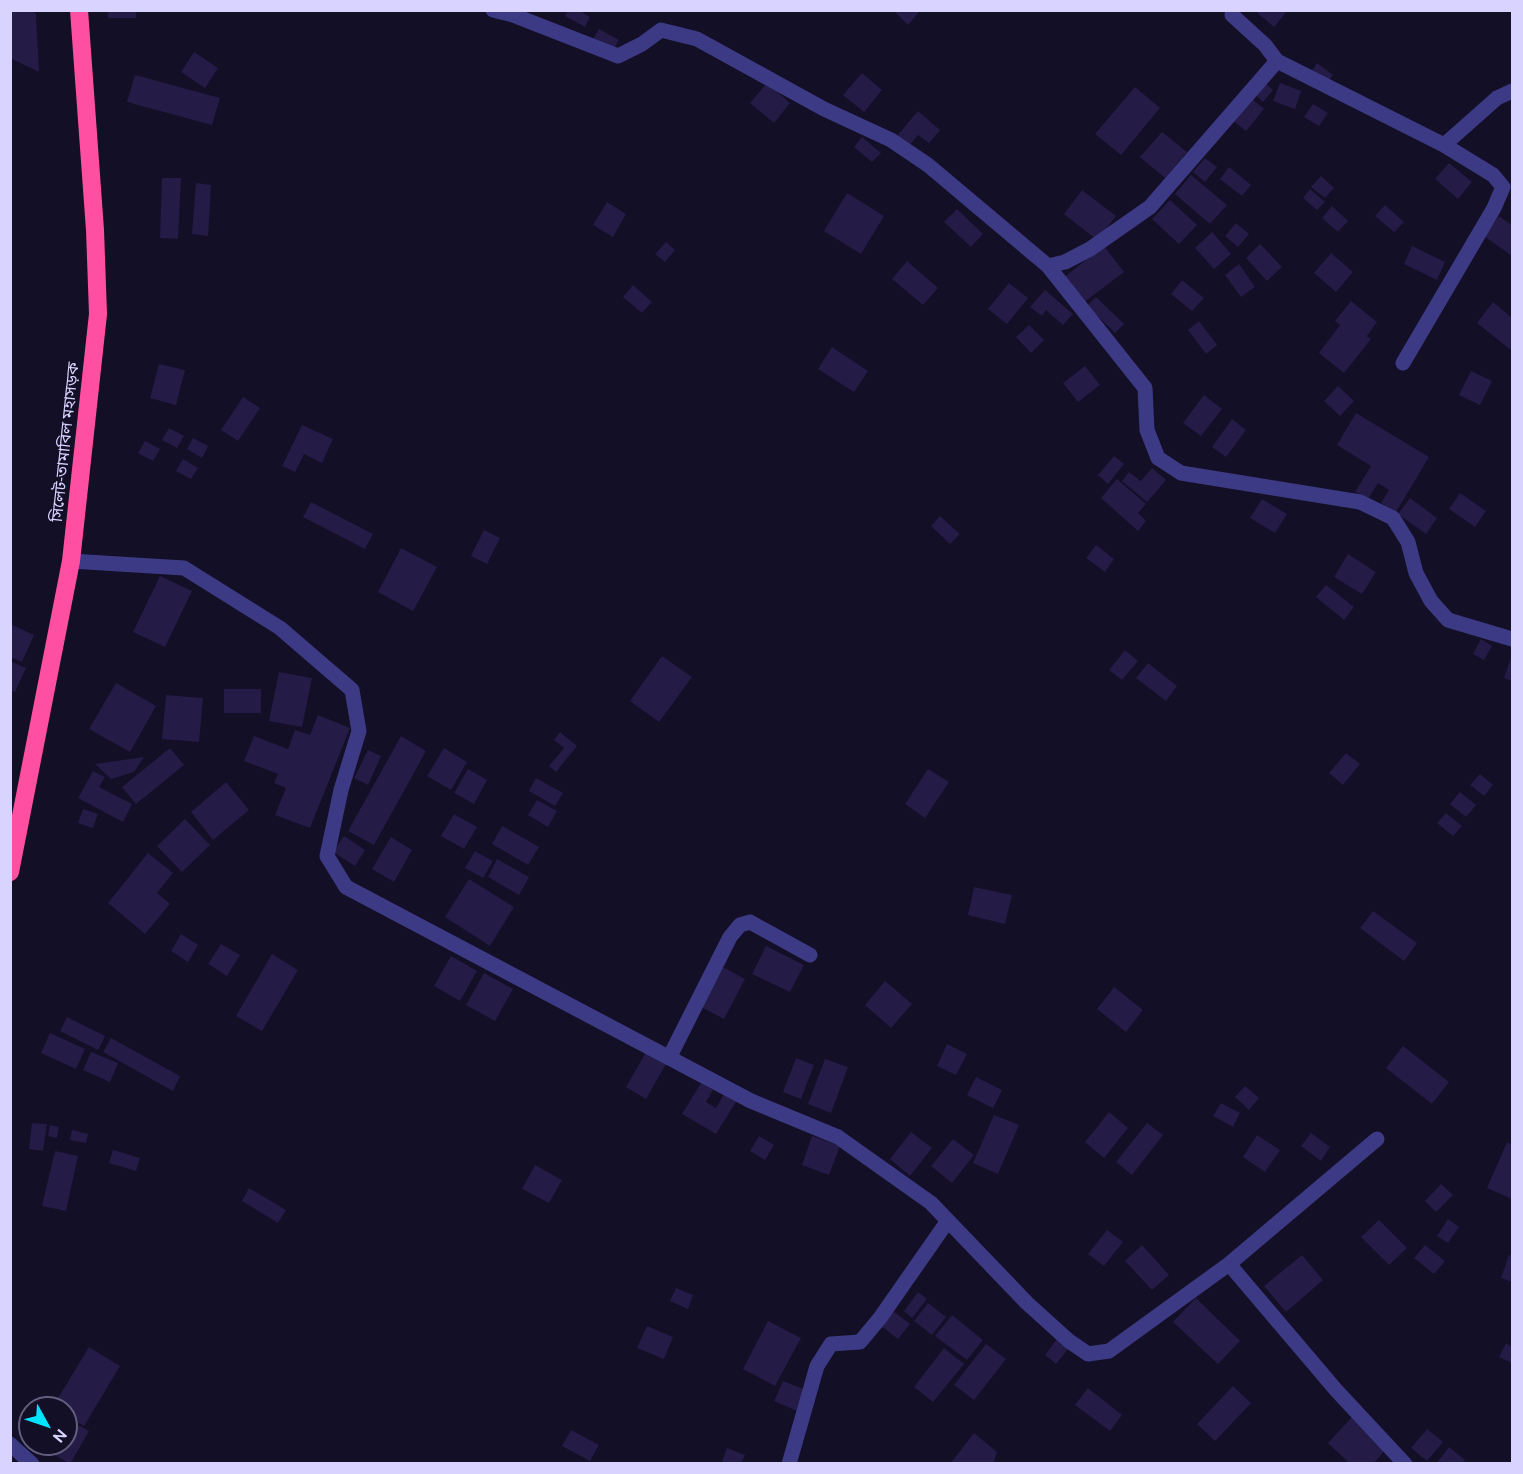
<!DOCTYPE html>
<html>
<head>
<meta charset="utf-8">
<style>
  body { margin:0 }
  #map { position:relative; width:1523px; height:1474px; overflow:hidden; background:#130f26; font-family:Ubuntu,sans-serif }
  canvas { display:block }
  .frame { position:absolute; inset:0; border:12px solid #d9d4ff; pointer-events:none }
  .north { position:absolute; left:18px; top:1396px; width:60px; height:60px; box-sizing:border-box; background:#130f26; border:2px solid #625e7d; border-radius:50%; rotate:130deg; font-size:16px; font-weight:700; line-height:24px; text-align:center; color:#d9d4ff }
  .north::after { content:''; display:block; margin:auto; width:21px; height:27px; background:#00e5ff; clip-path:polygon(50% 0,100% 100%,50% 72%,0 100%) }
</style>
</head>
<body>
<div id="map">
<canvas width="1523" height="1474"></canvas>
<div class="frame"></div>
<div class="north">N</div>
</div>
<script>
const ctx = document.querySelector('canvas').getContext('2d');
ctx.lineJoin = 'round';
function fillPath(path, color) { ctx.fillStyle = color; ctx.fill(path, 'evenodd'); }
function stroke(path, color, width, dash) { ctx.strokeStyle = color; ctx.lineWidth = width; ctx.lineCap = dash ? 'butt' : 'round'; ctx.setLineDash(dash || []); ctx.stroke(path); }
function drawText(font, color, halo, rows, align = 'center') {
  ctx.font = font + ' Ubuntu,"Noto Sans Bengali",sans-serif'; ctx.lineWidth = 4.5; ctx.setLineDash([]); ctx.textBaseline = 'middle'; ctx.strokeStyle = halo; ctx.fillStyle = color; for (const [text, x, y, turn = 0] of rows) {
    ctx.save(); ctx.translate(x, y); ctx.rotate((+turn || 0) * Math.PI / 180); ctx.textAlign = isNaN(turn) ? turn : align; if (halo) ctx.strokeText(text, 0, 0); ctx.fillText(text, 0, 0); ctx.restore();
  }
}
fillPath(new Path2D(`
  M10,10H29L36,14L39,72L10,58Z
  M108,10H136V18H108Z
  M568,10H578L590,17L585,27L565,16Z
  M893,10H921L908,25Z
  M1254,10H1288L1274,27Z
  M599,29L619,40L613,50L593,39Z
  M194,52L218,68L205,88L181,72Z
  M1317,63L1333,75L1327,83L1311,72Z
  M862,73L882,90L864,112L843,95Z
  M135,75L220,98L212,125L127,102Z
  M1262,81L1273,90L1263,102L1253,93Z
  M767,83L790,103L774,123L750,103Z
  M1280,83L1301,91L1295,109L1273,101Z
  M1135,87L1160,108L1121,155L1095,134Z
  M1250,97L1264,109L1246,131L1231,119Z
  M1313,104L1328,113L1319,126L1304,117Z
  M918,111L940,130L929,143L918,135L908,147L896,137Z
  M1162,132L1187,152L1165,178L1140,157Z
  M862,137L881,153L872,162L854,147Z
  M1205,158L1217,167L1205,182L1193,172Z
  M1449,163L1472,182L1458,199L1435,179Z
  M1229,167L1251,185L1242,196L1220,179Z
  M1191,175L1227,205L1210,224L1175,194Z
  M1321,176L1334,188L1325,198L1311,187Z
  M162,178H181L178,239L160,238Z
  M196,183L211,185L208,236L192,234Z
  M1310,189L1325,202L1317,210L1303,198Z
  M1082,190L1116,216L1097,240L1064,214Z
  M847,193L884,216L861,254L824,231Z
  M1170,200L1197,225L1179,244L1152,219Z
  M607,202L626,214L613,237L593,225Z
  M1385,205L1404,222L1394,232L1375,216Z
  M1332,206L1348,221L1338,232L1322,218Z
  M957,209L983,234L971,247L944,222Z
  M1499,216L1512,225V256L1484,236Z
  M1236,223L1249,234L1238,247L1225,236Z
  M1212,232L1231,254L1214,269L1195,248Z
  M666,242L675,250L665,262L655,254Z
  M1260,244L1282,267L1267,281L1246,258Z
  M1104,246L1124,272L1083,303L1063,278Z
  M1412,246L1445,262L1437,280L1404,264Z
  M1331,253L1353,272L1336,292L1314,273Z
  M907,261L938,288L923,305L892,279Z
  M1239,264L1255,287L1241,297L1225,275Z
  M1182,280L1204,298L1192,311L1171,294Z
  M1009,283L1028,298L1007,324L988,309Z
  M633,285L652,302L642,313L623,297Z
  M1045,290L1073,314L1063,325L1046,310L1042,316L1030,307Z
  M1096,297L1124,324L1115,333L1087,306Z
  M1351,301L1377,322L1367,336L1371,339L1344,373L1319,353L1340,325L1335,321Z
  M1493,302L1512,318V351L1477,323Z
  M1199,321L1217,345L1206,354L1188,330Z
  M1029,325L1044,340L1031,353L1016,337Z
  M832,347L868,371L854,392L818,369Z
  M159,364L185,370L176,405L150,398Z
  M1085,366L1100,385L1078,402L1063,383Z
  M1471,371L1492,381L1480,405L1459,395Z
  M1338,386L1354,401L1340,416L1324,401Z
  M1204,395L1222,409L1201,436L1183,423Z
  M243,397L260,408L238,441L221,430Z
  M1356,413L1429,457L1396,512L1381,503L1389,490L1378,483L1368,499L1355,492L1371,466L1337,445Z
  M1232,419L1246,430L1226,457L1212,447Z
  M302,425L333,439L322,463L304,454L295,472L282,466Z
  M169,428L184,436L177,448L162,440Z
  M193,438L208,446L202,458L187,449Z
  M145,441L160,449L153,461L138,453Z
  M1114,456L1124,464L1108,484L1098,475Z
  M183,459L198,468L191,479L176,471Z
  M1152,468L1166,480L1147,502L1122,481L1129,472L1141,481Z
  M1117,479L1146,504L1138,513L1146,521L1138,531L1101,498Z
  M1460,493L1486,511L1475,527L1449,509Z
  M1410,498L1437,518L1426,534L1398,514Z
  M1262,499L1287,514L1275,533L1250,518Z
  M311,502L373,534L365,549L303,517Z
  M940,516L960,534L950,544L931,526Z
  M484,530L500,538L487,564L471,556Z
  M1096,545L1114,559L1105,572L1086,558Z
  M401,548L437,567L413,611L378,592Z
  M1348,554L1376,572L1362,594L1334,577Z
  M160,576L192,591L165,647L133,632Z
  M1326,585L1354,607L1344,620L1316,597Z
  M10,624L34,635L22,662L10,657Z
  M1481,639L1492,646L1484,660L1473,654Z
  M1125,650L1138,661L1122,680L1109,670Z
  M1512,655V681L1504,678Z
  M662,656L692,677L659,722L630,701Z
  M10,661L26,668L15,692L10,690Z
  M1148,663L1177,686L1166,701L1136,678Z
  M279,672L312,678L302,727L269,721Z
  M116,683L156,706L130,752L89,729Z
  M224,689H261V713H224Z
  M166,695L203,698L199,742L162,739Z
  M318,715L350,728L310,828L275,815L286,788L274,783L278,774L244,761L254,736L288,749L295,730L310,735Z
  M560,732L577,746L556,772L549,766L564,748L554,740Z
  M401,736L426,751L374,845L348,831Z
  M170,748L184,765L136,804L122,787Z
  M444,748L467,762L451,790L427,776Z
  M368,750L381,756L368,785L354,778Z
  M1346,753L1360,764L1343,785L1329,773Z
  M144,757L134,772L111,779L95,764Z
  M468,769L487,780L474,804L454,793Z
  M928,769L949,782L925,818L905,804Z
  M93,771L105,777L99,787L132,804L123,822L78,798Z
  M1480,774L1493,785L1484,796L1470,785Z
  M536,778L563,793L555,806L529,791Z
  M226,782L249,810L213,840L191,812Z
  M1460,792L1476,805L1466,817L1450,804Z
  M537,800L557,811L548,827L528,815Z
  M83,809L98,814L93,828L78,823Z
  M1446,813L1462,826L1453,836L1437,823Z
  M454,814L477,827L464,849L441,836Z
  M185,819L210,845L182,872L157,846Z
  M502,826L539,847L528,865L492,844Z
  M344,836L365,850L355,866L333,852Z
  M391,837L412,850L394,882L372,869Z
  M475,851L493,861L483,878L465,868Z
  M148,853L173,873L157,893L170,904L145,934L108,903Z
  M497,859L529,877L519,895L488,877Z
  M469,879L514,907L490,946L445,917Z
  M974,887L1012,895L1005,924L968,915Z
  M1373,911L1417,943L1404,961L1360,928Z
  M181,934L198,945L188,962L171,951Z
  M221,944L240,955L227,976L208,964Z
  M766,946L804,965L790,992L752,974Z
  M272,954L298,970L262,1031L236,1016Z
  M451,956L477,971L460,1001L434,986Z
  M721,966L745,979L724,1019L699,1006Z
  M484,973L513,989L495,1021L466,1005Z
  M885,981L912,1004L891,1028L865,1005Z
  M1114,987L1143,1010L1126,1032L1097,1009Z
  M67,1017L105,1036L98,1050L60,1031Z
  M50,1033L85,1049L76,1069L41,1053Z
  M111,1038L180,1076L173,1091L103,1052Z
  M947,1044L967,1054L956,1075L937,1066Z
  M1403,1046L1449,1082L1432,1104L1386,1068Z
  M91,1052L118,1063L110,1082L83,1070Z
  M646,1052L666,1064L646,1099L626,1087Z
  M796,1058L814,1065L801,1099L783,1092Z
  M825,1059L848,1067L831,1113L808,1104Z
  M976,1077L1002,1090L993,1108L967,1095Z
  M701,1083L713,1090L706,1102L716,1108L724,1094L736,1102L716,1134L682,1114Z
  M1245,1086L1259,1098L1249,1110L1235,1097Z
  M1221,1103L1240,1113L1233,1127L1213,1116Z
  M1109,1112L1128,1128L1104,1158L1085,1142Z
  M994,1115L1019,1125L998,1174L973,1163Z
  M32,1123L47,1124L43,1151L29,1149Z
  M1147,1123L1163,1135L1132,1175L1116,1162Z
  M50,1125L59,1127L57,1138L48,1136Z
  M72,1130L88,1134L86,1143L70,1140Z
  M911,1132L932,1148L910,1176L890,1159Z
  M1311,1133L1330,1147L1321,1161L1301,1146Z
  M1257,1135L1280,1150L1265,1172L1243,1157Z
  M759,1136L774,1145L765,1160L750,1151Z
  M812,1136L840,1146L829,1175L802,1165Z
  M953,1139L974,1155L952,1183L931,1166Z
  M1507,1142L1512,1145V1199L1487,1188Z
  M113,1150L140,1158L136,1171L109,1163Z
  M55,1151L78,1156L66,1211L42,1206Z
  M535,1165L562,1180L549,1203L522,1189Z
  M1441,1184L1453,1195L1436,1212L1425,1201Z
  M249,1188L286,1210L278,1223L242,1201Z
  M1448,1219L1459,1227L1448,1243L1437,1236Z
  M1379,1220L1407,1248L1389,1265L1361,1237Z
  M1107,1230L1123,1242L1104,1266L1088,1254Z
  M1142,1245L1169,1275L1152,1290L1125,1261Z
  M1425,1245L1445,1261L1434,1274L1414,1258Z
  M1302,1255L1323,1280L1286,1312L1264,1286Z
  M1509,1255L1512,1256V1282L1501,1278Z
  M676,1288L693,1295L688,1309L670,1301Z
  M918,1292L927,1299L912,1318L904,1311Z
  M1196,1298L1240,1341L1218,1364L1173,1322Z
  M928,1303L946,1317L932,1335L914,1321Z
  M893,1311L910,1324L898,1339L881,1326Z
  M952,1315L983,1340L967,1360L935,1336Z
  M768,1321L801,1338L775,1386L743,1369Z
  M647,1326L673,1337L664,1359L637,1348Z
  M1057,1339L1069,1348L1056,1364L1045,1355Z
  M1506,1343L1512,1347V1363L1499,1357Z
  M986,1344L1006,1359L974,1400L954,1385Z
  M89,1347L120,1366L84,1426L66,1416V1408H52Z
  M944,1348L964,1364L933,1402L914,1387Z
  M783,1381L806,1390L797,1411L774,1401Z
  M1233,1386L1251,1403L1215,1441L1197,1424Z
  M1088,1388L1122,1415L1110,1431L1075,1405Z
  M1352,1417L1386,1449L1373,1464H1350L1328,1443Z
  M69,1420L89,1431L70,1464L51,1453L56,1444H66V1426Z
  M1427,1429L1443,1442L1427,1461L1411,1448Z
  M571,1430L599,1445L590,1461L562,1446Z
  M974,1433L997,1452L993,1464H950Z
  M1449,1447L1465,1460L1462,1464H1436Z
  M727,1448L745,1455L741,1464H721Z`), '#241b47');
stroke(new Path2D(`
  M493,10L513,15L618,56L642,44L661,30L697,39L824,109L891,140L928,165L1048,266L1065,262L1090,249L1150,207L1277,61
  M1233,10L1232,15L1265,45L1277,61L1444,145L1497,98L1512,91
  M1048,266L1145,388L1147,430L1158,458L1181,473L1360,502L1393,518L1408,542L1416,573L1431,601L1448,620L1512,639
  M1403,363L1494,208L1503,187L1493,175L1444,145
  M71,561L184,568L280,628L352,690L359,731L341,790L327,856L346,887L751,1101L838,1137L931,1203L1027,1303L1069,1341L1088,1354L1109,1351L1229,1264L1377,1139
  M669,1058L730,937L740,925L750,922L810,955
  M1229,1264L1336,1390L1405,1464
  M10,1444L32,1464
  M789,1464L817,1366L831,1344L860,1342L880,1318L947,1222`), '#3d3a85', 15);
stroke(new Path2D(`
  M10,872L71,561L98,314L95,230L79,10`), '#ff4fa3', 18);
drawText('16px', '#d9d4ff', '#130f26', [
  ["সিলেট-তামাবিল মহাসড়ক",65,442,-84]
]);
</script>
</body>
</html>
